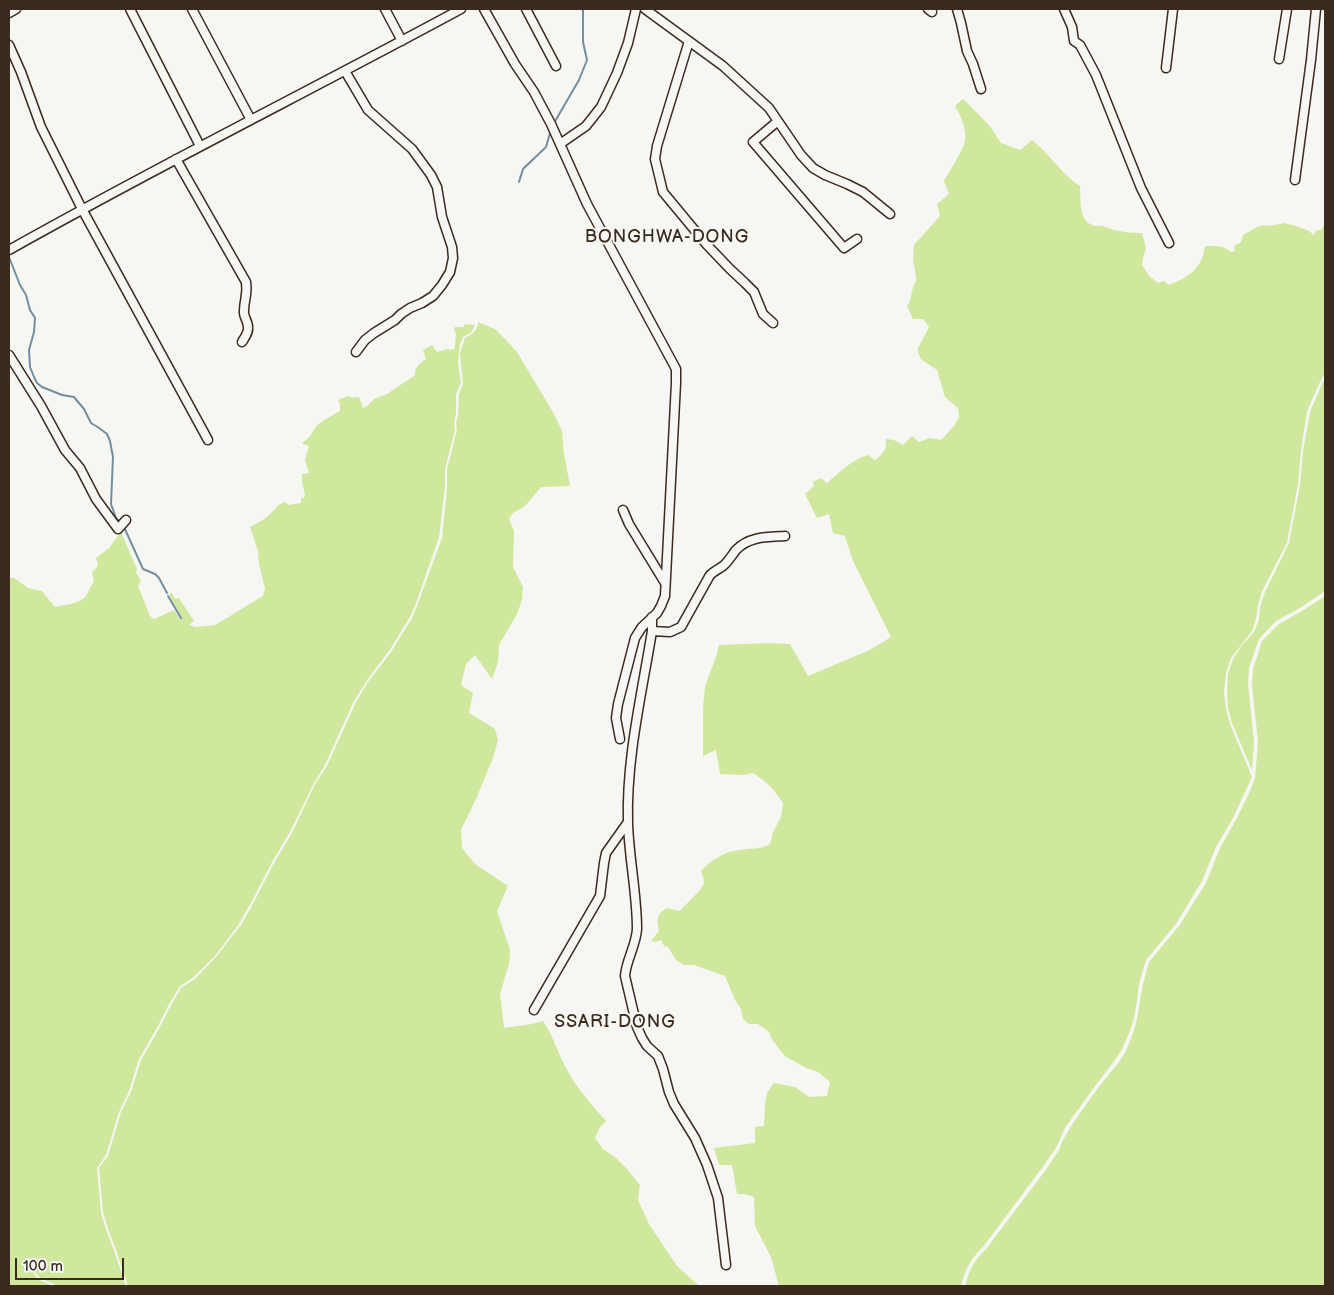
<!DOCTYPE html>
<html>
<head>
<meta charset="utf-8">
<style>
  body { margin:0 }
  #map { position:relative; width:1334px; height:1295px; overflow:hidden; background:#f6f6f2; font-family:"Balsamiq Sans",sans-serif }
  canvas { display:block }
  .frame { position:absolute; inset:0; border:10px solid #3b2a1e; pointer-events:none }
  .scale { position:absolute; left:15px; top:1258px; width:109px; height:22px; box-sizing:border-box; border:2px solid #3b2a1e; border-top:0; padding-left:6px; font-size:15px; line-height:18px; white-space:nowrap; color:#3b2a1e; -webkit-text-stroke:4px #f6f6f2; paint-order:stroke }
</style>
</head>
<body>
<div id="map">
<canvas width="1334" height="1295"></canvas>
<div class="frame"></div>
<div class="scale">100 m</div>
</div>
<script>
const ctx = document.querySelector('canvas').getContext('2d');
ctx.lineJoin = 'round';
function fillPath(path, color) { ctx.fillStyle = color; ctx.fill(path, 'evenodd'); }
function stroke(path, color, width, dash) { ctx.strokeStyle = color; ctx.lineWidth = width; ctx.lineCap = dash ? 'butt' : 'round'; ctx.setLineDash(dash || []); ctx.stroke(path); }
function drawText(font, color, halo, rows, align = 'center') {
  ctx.font = font + ' "Balsamiq Sans",sans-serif'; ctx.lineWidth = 4; ctx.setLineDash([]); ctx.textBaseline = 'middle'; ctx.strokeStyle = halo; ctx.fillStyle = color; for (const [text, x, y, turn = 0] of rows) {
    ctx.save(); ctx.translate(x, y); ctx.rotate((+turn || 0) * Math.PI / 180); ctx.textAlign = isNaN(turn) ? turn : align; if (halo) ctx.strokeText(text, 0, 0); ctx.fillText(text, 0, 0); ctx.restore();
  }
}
fillPath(new Path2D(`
  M963,99L989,125L1001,143L1020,150L1032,140C1050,154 1061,174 1080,186C1081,197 1078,220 1092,225C1096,227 1099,225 1103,226C1106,227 1108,228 1111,229C1120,232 1132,233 1142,233L1146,248L1143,258L1142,265L1149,276L1158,283L1164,281L1167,284C1171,285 1174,283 1178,281C1194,274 1203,263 1205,246C1214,246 1224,245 1231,252L1235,251L1234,246L1241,242L1243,235L1257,227L1264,225L1269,226L1284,223L1296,226L1309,231L1314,235L1316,231L1322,229L1325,222V372L1319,384L1307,411L1301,451L1298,484L1287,543L1262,591L1258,606L1256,619L1252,631L1231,658L1226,673L1224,692L1226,709L1230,724L1252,777L1233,818L1216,847L1202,881L1176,924L1146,960L1139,984L1136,1008L1134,1018L1130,1031L1122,1049L1115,1060L1095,1086L1072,1118L1065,1128L1056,1148L1042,1168L983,1247C971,1258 965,1270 961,1286H779L771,1257L755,1226L754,1197L744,1194H737L732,1165H719L714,1148L755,1143V1127L764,1126L765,1103L767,1093L774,1083L795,1087L809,1097L827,1096L830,1082L818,1072L806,1068L785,1056L773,1041L769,1032L758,1024H749L743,1019L741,1009L735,1000L725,976L694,965H684L676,960L668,947L664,946L661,940L655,942L651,941L659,931C657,919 656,916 666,908L680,911C685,905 703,889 704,883C704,879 702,874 701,871C711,860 724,852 739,850C750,848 760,850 770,844L773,832L781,817L783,803C773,788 768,783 753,773L744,775L720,774L716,750L703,756V708L705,686L716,657L719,645L770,643L790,644L808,676L870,650L891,637L853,561L845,536L833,533L829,514L817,518L805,494L814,486L813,482L821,478L827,483C839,473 852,459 868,455L875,460C883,454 887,450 886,439L894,440L903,445L912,436L919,442L930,438L941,440L954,426L959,417L958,408L945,397L937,370L921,359L917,350L929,327L923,319H913L907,306L910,301L913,287L916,281V276L913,260L914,245L940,216L937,204L949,194L944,181C949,172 963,150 965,141C967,130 961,116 955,106Z
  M478,322L495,329L505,339L517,352L554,414L562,431L564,454L570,486L541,487L525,506L513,513L509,519L514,531L513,567L523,587L522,600L517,614L499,645L498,662L492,679L475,655L466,664L461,685L473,693L469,713L484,722L495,729L498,740L493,758L476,799L461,830L462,848L475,864L508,886L497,911L510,950L509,964L500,994L504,1028L532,1024L543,1021C553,1035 556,1049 564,1064C574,1085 590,1103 606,1121L600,1127L595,1138L603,1149L616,1158L626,1168L640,1185L638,1200L649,1224L677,1266L699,1286H128L115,1247L109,1232L103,1212L99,1168L108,1156L121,1112L131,1092L141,1060L160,1027L170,1007L181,988L195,979L216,957L241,925L255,900L274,863L292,833L315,784L327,766L355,704L368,682L391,652L412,618L417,606L442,538L447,488V469L457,430L456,423L458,415L459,394L463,384L460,354L465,338C472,335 478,330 478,322Z
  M465,324L475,325L471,333L463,337L460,344L458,363L461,383L456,394V414L454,423L455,430L445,469V487L439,537L415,606L410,617L389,651L367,680L353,703L325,765L314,783L290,832L272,862L253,899L239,924L215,956L194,977L180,986L168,1006L158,1026L139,1059L129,1091L119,1112L106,1155L97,1168L101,1213L107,1232L113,1248L126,1286H58L40,1278L35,1272L34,1274L39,1280L54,1286H9L10,578H14L28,588L42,591L55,607C64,605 80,604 86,596C89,591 90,586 94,582L92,572L98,566L96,558L109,548L121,532L137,569L136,572L141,581L138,586L150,616L154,619L174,610L180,619L182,618L169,595L172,593L175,599L179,598L194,621L189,625L196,627L215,625L263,596L265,589L259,564L258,551L250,527C258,523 266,519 272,512C278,506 276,506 285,502L289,505L301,503V498H304L305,494L302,483V474L309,473L305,460L309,446L303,444V442C314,436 311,430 319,424C325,419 333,415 340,411V404L338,400L348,396L352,398L359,397L363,408L367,406L374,399L387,394L415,375C414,368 420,363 426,359L423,350L432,345L437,352L448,349L451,350L455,348L456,334L454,329L455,327H463Z
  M1325,377V591L1300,608L1276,621L1259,639L1249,668L1248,684L1254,742L1252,770L1232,723L1228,708L1227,692L1228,673L1233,659L1242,645L1254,632L1259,619L1260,607L1265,592L1289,543L1300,485L1303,451L1310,412Z
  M1325,596V1286H965C969,1271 974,1260 986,1249L1045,1171L1059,1150L1063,1140L1075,1120L1098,1088L1119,1062L1126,1051L1133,1033L1137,1019L1143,984L1149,962L1179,926L1206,883L1220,848L1236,820L1250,791L1255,778L1258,742L1252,684L1253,669L1262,641L1279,624L1302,611Z`), '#d0e89e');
stroke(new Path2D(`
  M554,123L579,80L587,60L583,42V9
  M519,182L523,169L546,147L551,130
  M9,257L20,285L26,295L30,310L35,318L34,332L29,350L30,367L34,377L37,383L42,387L62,395L74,397L84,409L91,423L99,428L107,434L110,441L113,457L111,504L116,518L120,522
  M124,527L143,569L155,574L159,578L167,593
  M168,596L181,618`), '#738ea1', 2);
const street = new Path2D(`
  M130,9L200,146
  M192,9L251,120
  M385,9L402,41
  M484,9L515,64L534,92L551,124L587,204L676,369V383L665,596L661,606L657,613L642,627L635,638L618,704L616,718L620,739
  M526,9L556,66
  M645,9L723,66L769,108L801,155L813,168L825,175L847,184L863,192L890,214
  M928,9L932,12
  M957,9L961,23L967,51L973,64L981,89
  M1064,9L1072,27L1074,41L1080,45L1096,75L1141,188L1169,243
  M9,13L16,9
  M689,41L657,146L655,159L663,192L707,245L730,269L745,283L754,292L763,314L773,323
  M9,45L21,72L41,127L82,209L208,440
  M1279,59L1287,9
  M1166,68L1173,9
  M345,71L368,110L412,149L431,175L437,187L442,217L452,247L453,258L450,272L442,285L433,296L422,303L410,308L401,314L395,320L374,333L365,340L356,352
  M778,121L753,142L844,248L857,239
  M560,144L586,126L601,107L617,73L628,43L636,9
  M176,159L246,282C248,295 244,299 244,311C243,316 248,321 248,327C249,332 245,337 242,342
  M1295,180L1311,60L1316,9
  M9,250C158,166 311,90 461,9
  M9,355L41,406L65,450L80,468L96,499L118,529L126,520
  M623,510L629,524L665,583
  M652,617V631C642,693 626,759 628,823C629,858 637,894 637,929C636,946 626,960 625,976L637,1027L642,1038L647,1046L658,1056L663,1069L669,1092L674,1104L695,1138L707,1165L718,1198L726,1265
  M652,631L670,632L681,627L710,575C714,571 719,569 723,566C728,562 732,555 736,550C749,536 768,537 785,536
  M534,1010L600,896L604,863L606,853L628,822`);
stroke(street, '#3b2a1e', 11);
stroke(street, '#f6f6f2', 8);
ctx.letterSpacing = '1px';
drawText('18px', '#3b2a1e', '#f6f6f2', [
  ["BONGHWA-DONG",667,237],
  ["SSARI-DONG",615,1022]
]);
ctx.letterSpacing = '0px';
</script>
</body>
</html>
